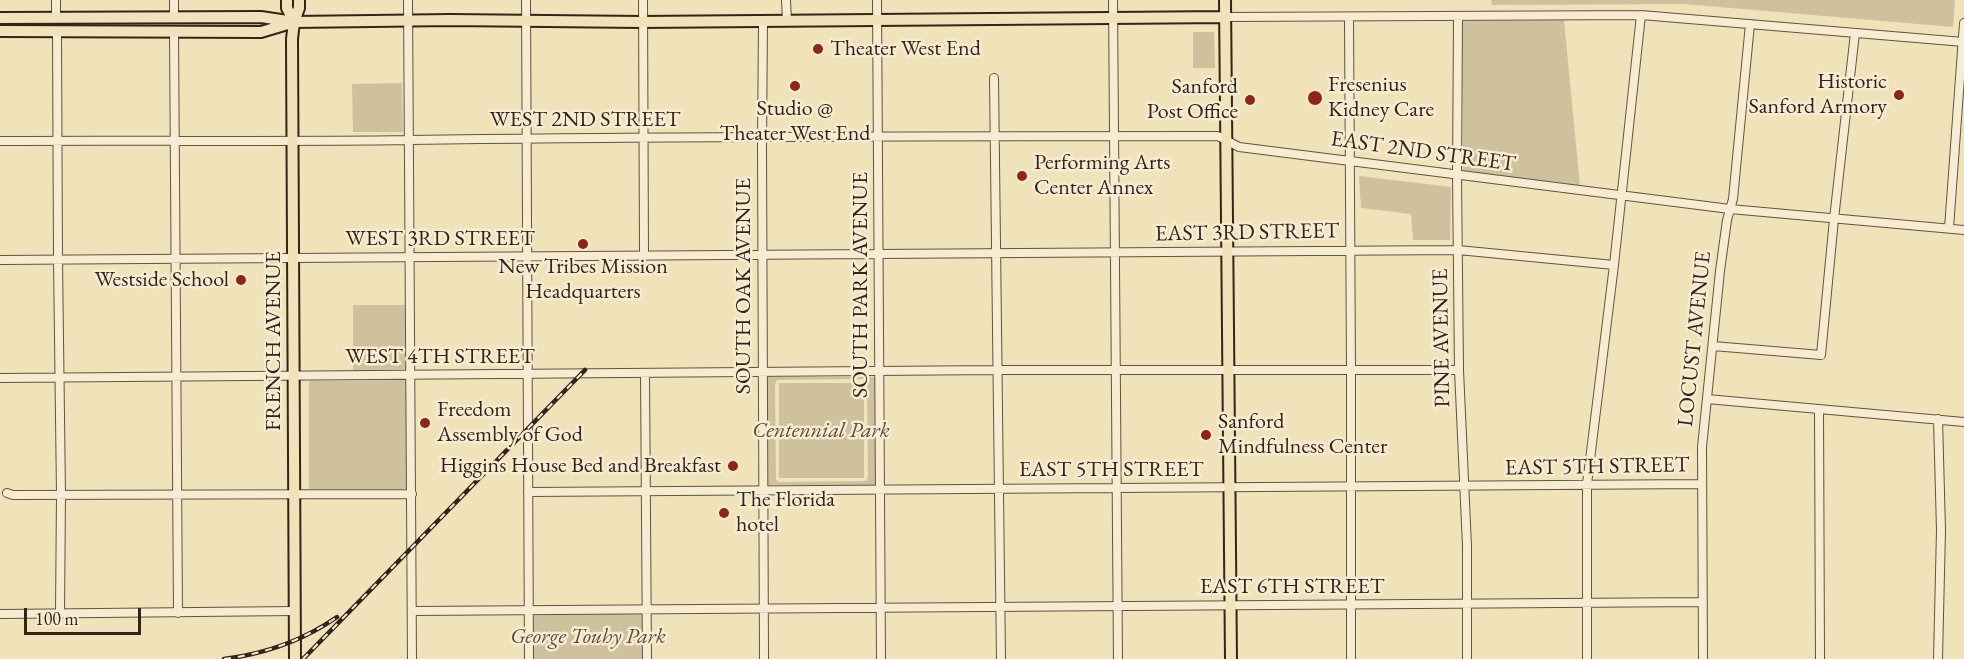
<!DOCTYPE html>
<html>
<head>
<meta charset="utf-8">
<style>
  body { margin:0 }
  #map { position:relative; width:1964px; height:659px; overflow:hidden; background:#f0e2b9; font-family:"EB Garamond",serif }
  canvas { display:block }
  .scale { position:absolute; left:24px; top:608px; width:117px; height:27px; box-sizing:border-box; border:3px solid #35221b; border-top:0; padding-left:8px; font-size:18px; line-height:21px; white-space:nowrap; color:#35221b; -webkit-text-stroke:4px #f5ecd2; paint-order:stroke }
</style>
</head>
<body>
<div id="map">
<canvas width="1964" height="659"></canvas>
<div class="scale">100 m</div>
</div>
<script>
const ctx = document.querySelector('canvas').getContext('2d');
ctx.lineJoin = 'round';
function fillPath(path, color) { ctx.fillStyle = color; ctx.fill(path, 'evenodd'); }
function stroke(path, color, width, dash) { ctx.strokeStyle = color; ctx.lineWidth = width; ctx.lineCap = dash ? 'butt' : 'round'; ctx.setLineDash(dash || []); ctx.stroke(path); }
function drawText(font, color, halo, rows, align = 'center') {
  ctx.font = font + ' "EB Garamond",serif'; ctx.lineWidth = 5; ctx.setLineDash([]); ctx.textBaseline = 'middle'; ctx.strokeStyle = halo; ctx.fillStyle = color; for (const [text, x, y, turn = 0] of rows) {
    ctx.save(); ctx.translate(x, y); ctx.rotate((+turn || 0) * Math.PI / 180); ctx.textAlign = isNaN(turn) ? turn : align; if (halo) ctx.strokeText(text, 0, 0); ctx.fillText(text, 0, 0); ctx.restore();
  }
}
fillPath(new Path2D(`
  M1491,0H1955L1953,27L1684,4L1492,5Z
  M1564,20L1580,186L1463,172L1462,21Z
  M1193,32H1214L1215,68H1193Z
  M402,83L403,132H353L352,84Z
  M1359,176L1451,187L1450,240H1413L1411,214L1361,208Z
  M353,305H405L406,371H353Z
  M767,377H876V485H767ZM863,379L867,383L868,477L866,481L779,482L776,480L775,384L777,380Z
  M406,380L407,489H309V381Z
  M779,383H864V478H779Z
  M533,614H643V659H533Z`), '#d0c19e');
const minor = new Path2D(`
  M174,0V17
  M408,0L412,659
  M526,0L529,659
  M643,0L644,255
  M786,0L787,21
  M877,0L881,659
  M1113,0L1118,659
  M56,17V0
  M1226,17L1641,15L1964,42
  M1349,17L1351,370V659
  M1458,17L1457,176L1459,370L1467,546V659
  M763,21L762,147L764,659
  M57,32L58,260L61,495L60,613
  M174,32L178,613
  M994,78L1001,659
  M0,141C137,140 273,142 410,140C679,136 948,136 1218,136L1239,147L1730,209L1964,230
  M1949,228L1964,23
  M0,260L1458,250L1614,265
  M1713,346L1821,355L1834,219L1855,33
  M645,373L647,659
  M0,378L999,370H1459
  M1707,399L1964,422
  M1819,410L1820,659
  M1938,419L1941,530L1938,659
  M528,492L1702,484
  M7,493L13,495L412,494
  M413,611L1703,602
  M0,614L295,611
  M1587,659V484L1614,265L1641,15
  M1703,659L1702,447L1720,271L1727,220L1733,199L1750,24`);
const major = new Path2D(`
  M287,0V8L294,22
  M1225,0L1231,659
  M0,18L261,17L294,22L450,20L642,22L1226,17
  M0,31L261,32L291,23
  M295,659L292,39L294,22L299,8V0`);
stroke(minor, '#645242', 10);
stroke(major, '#35221b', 14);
stroke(minor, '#f5ecd2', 8);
stroke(major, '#f0e2b9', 10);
const rail = new Path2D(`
  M224,659C264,654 304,640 337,617
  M303,659L585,370`);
stroke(rail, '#35221b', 4.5);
stroke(rail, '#f5ecd2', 2, [7]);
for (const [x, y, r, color] of [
  [818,49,6,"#8f2418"],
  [795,86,6,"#8f2418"],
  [1899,95,6,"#8f2418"],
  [1315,98,8,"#8f2418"],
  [1250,100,6,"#8f2418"],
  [1022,176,6,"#8f2418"],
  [583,244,6,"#8f2418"],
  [241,280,6,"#8f2418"],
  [425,423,6,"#8f2418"],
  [1206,435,6,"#8f2418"],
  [733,466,6,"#8f2418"],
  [724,513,6,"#8f2418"]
]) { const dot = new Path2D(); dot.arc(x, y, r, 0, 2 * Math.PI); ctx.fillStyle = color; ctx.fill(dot); stroke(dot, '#f5ecd2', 2); }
drawText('22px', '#35221b', '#f5ecd2', [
  ["Theater West End",830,49],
  ["Historic",1887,82,"right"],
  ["Sanford Armory",1887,107,"right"],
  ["Fresenius",1328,85],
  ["Kidney Care",1328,110],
  ["Sanford",1238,87,"right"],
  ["Post Office",1238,112,"right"],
  ["Studio @",795,109,"center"],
  ["Theater West End",795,134,"center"],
  ["Performing Arts",1034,163],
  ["Center Annex",1034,188],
  ["New Tribes Mission",583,267,"center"],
  ["Headquarters",583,292,"center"],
  ["Westside School",229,280,"right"],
  ["Freedom",437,410],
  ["Assembly of God",437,435],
  ["Sanford",1218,422],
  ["Mindfulness Center",1218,447],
  ["Higgins House Bed and Breakfast",721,466,"right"],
  ["The Florida",736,500],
  ["hotel",736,525]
], 'left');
drawText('22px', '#35221b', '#f5ecd2', [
  ["WEST 2ND STREET",585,120],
  ["EAST 2ND STREET",1423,152,8],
  ["EAST 3RD STREET",1247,233,-1],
  ["WEST 3RD STREET",440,239],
  ["SOUTH PARK AVENUE",861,285,-90],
  ["SOUTH OAK AVENUE",744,286,-90],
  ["PINE AVENUE",1442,338,-91],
  ["LOCUST AVENUE",1695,339,-84],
  ["FRENCH AVENUE",274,341,-90],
  ["WEST 4TH STREET",440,357],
  ["EAST 5TH STREET",1597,467,-1],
  ["EAST 5TH STREET",1111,470],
  ["EAST 6TH STREET",1292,587]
]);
drawText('italic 22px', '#5c4a3c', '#f5ecd2', [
  ["Centennial Park",821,431],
  ["George Touhy Park",588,637]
]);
</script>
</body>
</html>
